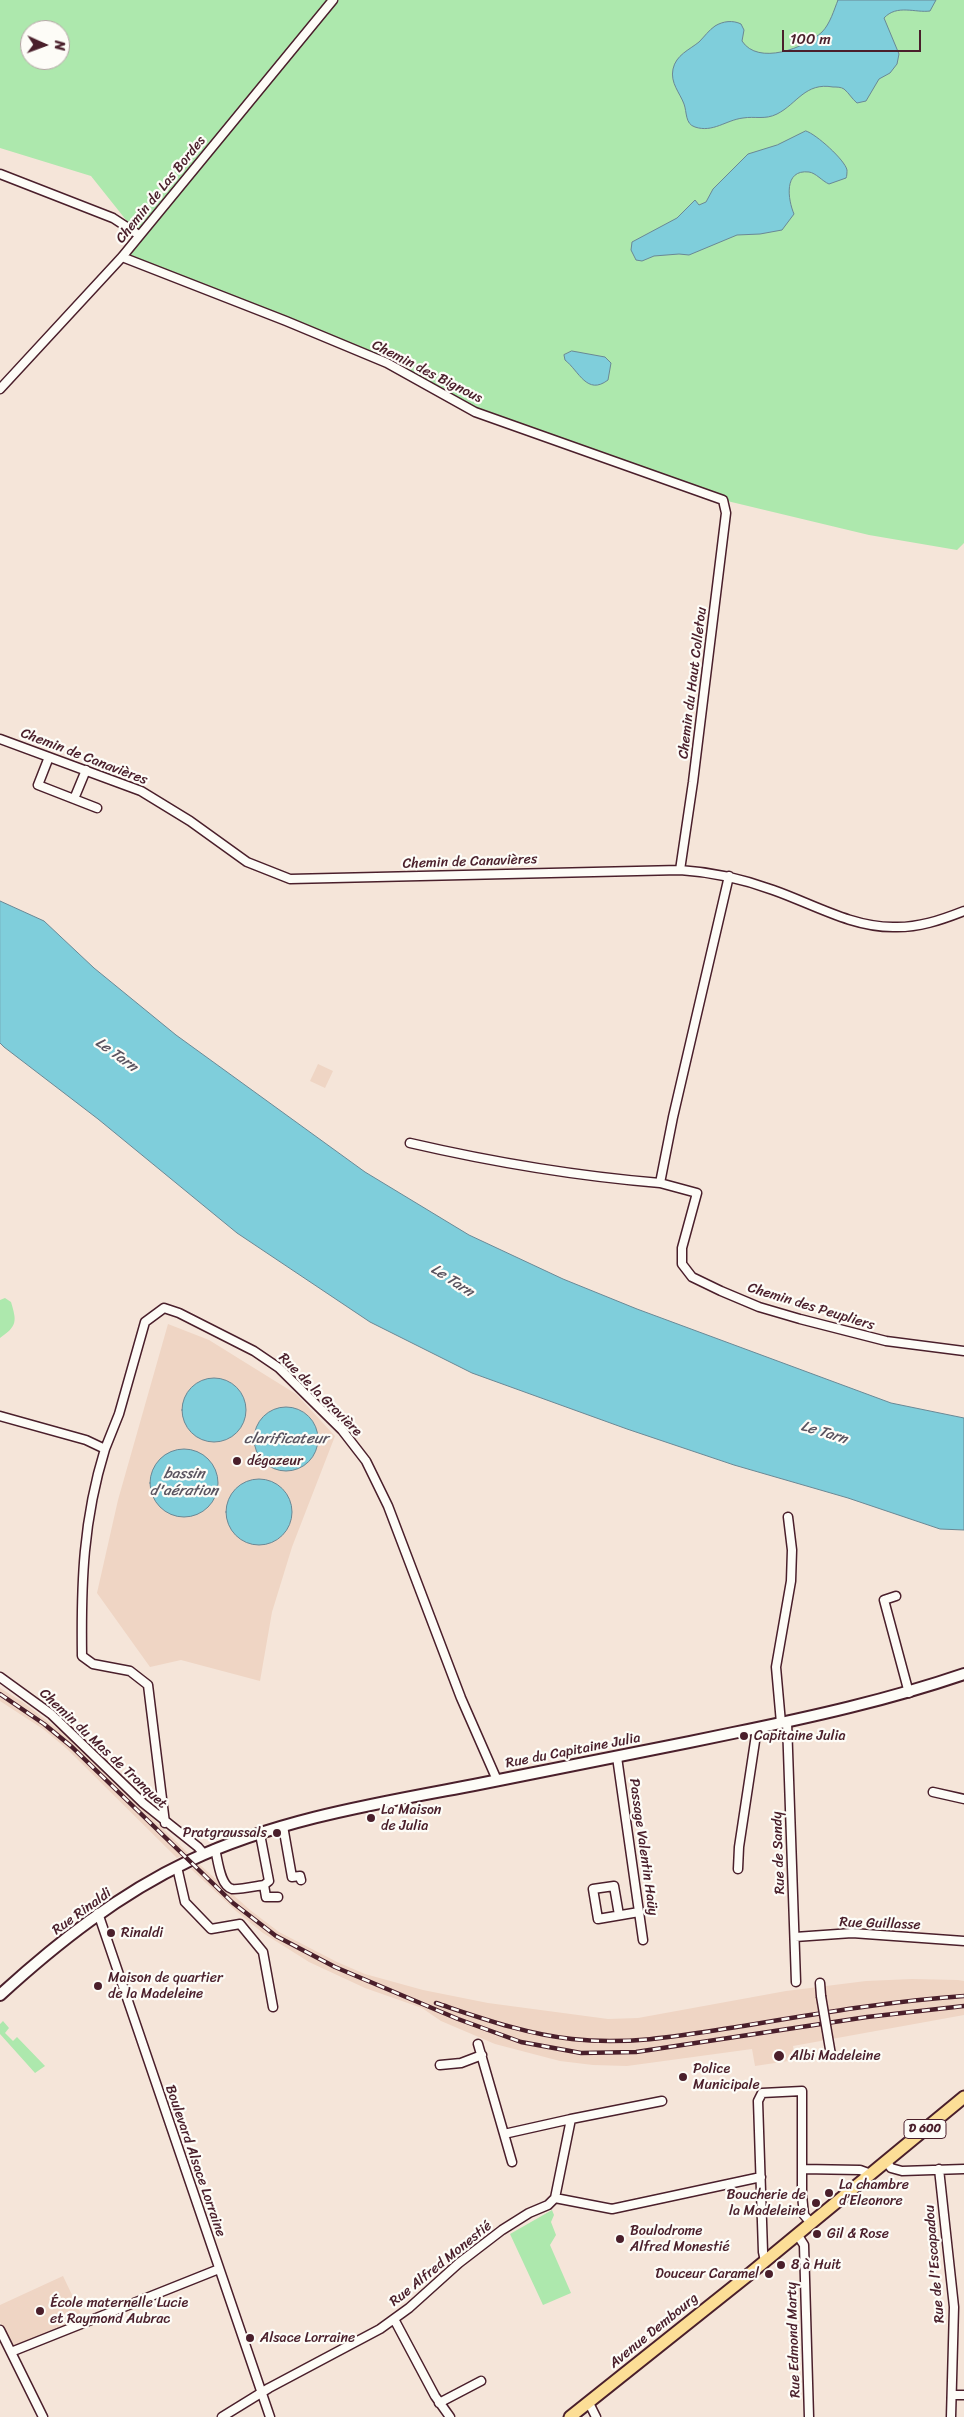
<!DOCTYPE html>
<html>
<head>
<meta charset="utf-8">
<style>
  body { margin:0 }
  #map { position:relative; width:964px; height:2417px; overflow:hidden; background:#f5e5d9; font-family:Sriracha,sans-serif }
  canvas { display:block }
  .north { position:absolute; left:20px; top:20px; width:50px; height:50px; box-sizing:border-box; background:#fdfcf7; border:1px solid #b5a4a5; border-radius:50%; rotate:92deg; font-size:14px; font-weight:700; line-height:20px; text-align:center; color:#4a1f2b }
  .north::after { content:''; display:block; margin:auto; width:18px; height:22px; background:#4a1f2b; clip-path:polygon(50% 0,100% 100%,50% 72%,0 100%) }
  .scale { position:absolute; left:782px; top:30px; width:139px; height:22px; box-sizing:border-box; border:2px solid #4a1f2b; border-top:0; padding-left:6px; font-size:15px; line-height:18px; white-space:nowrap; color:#4a1f2b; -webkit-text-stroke:4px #fdfcf7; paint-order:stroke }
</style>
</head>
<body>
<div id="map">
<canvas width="964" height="2417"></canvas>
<div class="north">N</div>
<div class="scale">100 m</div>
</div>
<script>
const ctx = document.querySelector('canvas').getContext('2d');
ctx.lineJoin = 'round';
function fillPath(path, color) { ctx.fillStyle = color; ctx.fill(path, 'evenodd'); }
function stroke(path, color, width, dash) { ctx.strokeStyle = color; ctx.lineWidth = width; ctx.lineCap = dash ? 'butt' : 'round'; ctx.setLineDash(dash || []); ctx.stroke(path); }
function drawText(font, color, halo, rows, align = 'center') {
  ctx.font = font + ' Sriracha,sans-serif'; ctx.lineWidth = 4.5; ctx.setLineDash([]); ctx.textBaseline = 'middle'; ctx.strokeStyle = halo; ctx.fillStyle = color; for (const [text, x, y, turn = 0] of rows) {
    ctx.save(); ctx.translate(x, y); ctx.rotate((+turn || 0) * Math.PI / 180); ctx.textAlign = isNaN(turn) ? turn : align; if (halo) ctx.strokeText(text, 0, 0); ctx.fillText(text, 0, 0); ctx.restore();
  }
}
fillPath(new Path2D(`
  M318,1064L333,1071L325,1088L310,1081Z
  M168,1324L209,1340L296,1394L335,1436L292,1547L272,1612L260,1681L181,1660L150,1667L97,1593L118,1500Z
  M0,1688L24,1703L71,1739L188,1853L177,1858L66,1748L43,1729L0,1701Z
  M199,1864L250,1910L279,1932L337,1962L365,1974L423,1990L488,2003L608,2019L638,2018L786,1991L866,1981L912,1979L958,1980L964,1981V2015L793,2046L795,2060L755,2066L752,2049L627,2066L593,2065L560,2061L495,2044L441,2021L422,2008L365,1988L309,1962L263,1933L236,1911L191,1869Z
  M63,2276L83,2318L13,2347L0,2322V2305Z`), '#efd5c4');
fillPath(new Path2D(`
  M0,0H964V543L957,550L869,535L723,500L475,412L387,363L122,257L138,235L91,176L0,148ZM30,30H60V60H30Z
  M5,1298L11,1302C17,1322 17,1326 0,1338V1300Z
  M3,2021L9,2028L5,2033L13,2041L17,2037L45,2066L35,2073L0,2034V2024Z
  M552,2210L554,2215L551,2222L556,2235L550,2245L571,2293L543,2305L510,2234Z`), '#ade8ad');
const water = new Path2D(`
  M838,0H936L930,11C915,13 897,4 884,18L899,54L897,64L890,73L879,79L866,101L857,103C852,99 849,93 844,89C841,87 837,87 833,87C805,82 797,104 777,114C765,120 755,116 743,118C726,120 713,133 695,127C685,124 687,112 684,104C680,93 670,83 673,69C676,55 689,50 699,42C704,37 709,30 715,26C723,21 733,20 741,24L744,30L742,41C758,66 805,48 822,32C830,24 834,10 838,0Z
  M806,131C816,134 845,160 847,170C847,171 847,177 846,178L829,184C822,181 816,173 809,172C783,169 788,200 794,214L782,230L760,234L737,235L689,255L679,254L654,256L642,261L636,260L631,250L632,242L677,218L695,200L699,205L706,202L713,189L748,154L777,145Z
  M572,351L605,357L611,363L608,380C587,396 579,371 565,360L564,355Z
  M0,901L44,921L94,968L176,1035L365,1172L469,1235L563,1279L637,1309L891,1403L964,1418V1530L940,1529L848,1498L734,1465L627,1429L472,1373L370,1322L237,1233L98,1119L4,1047L0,1043Z
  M182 1410a32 32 0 1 1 64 0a32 32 0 1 1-64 0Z
  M254 1439a32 32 0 1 1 64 0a32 32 0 1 1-64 0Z
  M150 1483a34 34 0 1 1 68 0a34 34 0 1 1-68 0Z
  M226 1512a33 33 0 1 1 66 0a33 33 0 1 1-66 0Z`);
fillPath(water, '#7fcedb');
stroke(water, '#6a8895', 1);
const street = new Path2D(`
  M0,174L113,218L139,235
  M122,257L286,321L387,363L475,412L723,500L726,513L693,782L680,870
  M0,389L122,257L333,0
  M0,739L141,791L190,821L247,862L290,879L680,870C712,872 743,879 773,890C813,904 851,927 893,927C918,928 941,920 964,911
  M49,757L38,785L97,808
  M74,799L86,770
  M410,1143C492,1162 576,1176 660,1183L673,1117L729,876
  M660,1183L697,1193L682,1248V1264L692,1277L721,1291L759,1307L800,1319L886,1341L964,1351
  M0,1416L86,1440L105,1449C83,1520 81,1583 82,1656L93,1664L130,1671L148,1685L165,1823
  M105,1449L119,1414L145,1322L164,1308L179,1313L254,1351L279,1368L342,1430L366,1461L388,1506L461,1698L497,1780
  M896,1596L884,1600L909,1693
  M0,1677L51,1714L143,1803L198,1847L204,1854
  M787,1722L796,1982
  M781,1723L776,1667L791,1581L792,1550L788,1517
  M617,1757L643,1940
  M933,1792L964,1799
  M283,1826L292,1877L300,1876L301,1880
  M260,1834L269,1881L264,1885L266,1897H278
  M215,1849C218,1860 220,1886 232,1889C238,1890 257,1886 264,1885
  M177,1867L185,1902L211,1929L240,1924L263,1952L273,2007
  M738,1869L739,1847L757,1728
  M98,1913L270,2417
  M619,1915L614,1886L593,1889L598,1919L639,1912
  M795,1937L852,1933L964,1941
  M820,1983L821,1996
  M478,2044L504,2134L571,2119
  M440,2065L461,2063L482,2055
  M504,2134L512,2162
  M886,2161L891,2168L902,2171L964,2169
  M802,2169L860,2170L871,2174
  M939,2169L954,2307L951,2417
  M555,2198L571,2119L662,2101
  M797,2234L804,2245L809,2417
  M765,2261L763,2252L758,2101L762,2093L802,2091V2195L804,2215L811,2223
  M394,2319L435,2396L450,2417
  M0,2330L43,2417
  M11,2352L219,2269
  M952,2395H964
  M439,2403L481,2381
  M589,2403L596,2417
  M222,2417L269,2388L380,2329L409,2308L459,2263L502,2230L529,2213L548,2205L555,2198L612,2209L761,2177`);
const secondary = new Path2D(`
  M0,1995C57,1943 119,1894 189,1861C278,1819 379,1803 474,1785C561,1768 647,1751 733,1733C811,1717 888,1700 964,1674`);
const primary = new Path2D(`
  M570,2417L747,2276L964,2097`);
stroke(street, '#4a1f2b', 11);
stroke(secondary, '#4a1f2b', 14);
stroke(primary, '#4a1f2b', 15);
stroke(street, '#fdfcf7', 8);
stroke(secondary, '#fdfcf7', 10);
stroke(primary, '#fcde96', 11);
const rail = new Path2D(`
  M0,1694L44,1724L72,1747L233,1903L276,1936L335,1967L458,2019L521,2042L581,2053L636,2052L867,2017L964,2006
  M436,2003C481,2018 525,2034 572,2039C632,2046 691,2034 749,2025C821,2013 892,2001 964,1996`);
stroke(rail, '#4a1f2b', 4.5);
stroke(rail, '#fdfcf7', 2.5, [8]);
const streetBridge = new Path2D(`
  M821,1996L831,2055`);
stroke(streetBridge, '#4a1f2b', 11, []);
stroke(streetBridge, '#fdfcf7', 8);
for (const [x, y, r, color] of [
  [237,1461,5,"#4a1f2b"],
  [744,1736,5,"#4a1f2b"],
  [371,1818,5,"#4a1f2b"],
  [277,1833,5,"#4a1f2b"],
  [111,1933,5,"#4a1f2b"],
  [98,1986,5,"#4a1f2b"],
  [779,2056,6,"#4a1f2b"],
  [683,2077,5,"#4a1f2b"],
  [829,2193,5,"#4a1f2b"],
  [816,2203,5,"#4a1f2b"],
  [817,2234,5,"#4a1f2b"],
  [620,2239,5,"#4a1f2b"],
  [781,2265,5,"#4a1f2b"],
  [769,2274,5,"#4a1f2b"],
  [40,2311,5,"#4a1f2b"],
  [250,2338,5,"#4a1f2b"]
]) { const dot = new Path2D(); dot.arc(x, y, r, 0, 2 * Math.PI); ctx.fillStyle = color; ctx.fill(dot); stroke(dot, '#fdfcf7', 2); }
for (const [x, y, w] of [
  [925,2129,42]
]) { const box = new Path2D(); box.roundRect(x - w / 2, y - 9.5, w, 19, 4); ctx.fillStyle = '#fdfcf7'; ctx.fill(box); stroke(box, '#4a1f2b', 1); }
drawText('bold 12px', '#4a1f2b', null, [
  ["D 600",925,2129]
]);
drawText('14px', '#4a1f2b', '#fdfcf7', [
  ["Chemin de Las Bordes",161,190,-51],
  ["Chemin des Bignous",427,372,27],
  ["Chemin du Haut Colletou",693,683,-83],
  ["Chemin de Canavières",84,757,21],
  ["Chemin de Canavières",470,862,-2],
  ["Chemin des Peupliers",811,1307,17],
  ["Rue de la Gravière",320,1395,45],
  ["Chemin du Mas de Tronquet",103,1749,43],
  ["Rue du Capitaine Julia",573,1751,-11],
  ["Passage Valentin Haüy",643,1847,82],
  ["Rue de Sandy",779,1853,-92],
  ["Rue Rinaldi",82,1912,-36],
  ["Rue Guillasse",880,1924,2],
  ["Boulevard Alsace Lorraine",195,2161,71],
  ["Rue Alfred Monestié",441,2264,-39],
  ["Rue de l'Escapadou",935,2264,-95],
  ["Avenue Dembourg",654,2331,-39],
  ["Rue Edmond Marty",794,2340,-92]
]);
drawText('14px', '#4a1f2b', '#fdfcf7', [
  ["dégazeur",247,1461],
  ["Capitaine Julia",754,1736],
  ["La Maison",381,1810],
  ["de Julia",381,1826],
  ["Pratgraussals",267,1833,"right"],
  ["Rinaldi",121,1933],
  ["Maison de quartier",108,1978],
  ["de la Madeleine",108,1994],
  ["Albi Madeleine",790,2056],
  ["Police",693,2069],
  ["Municipale",693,2085],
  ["La chambre",839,2185],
  ["d’Eleonore",839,2201],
  ["Boucherie de",806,2195,"right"],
  ["la Madeleine",806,2211,"right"],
  ["Boulodrome",630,2231],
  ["Alfred Monestié",630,2247],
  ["Gil & Rose",827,2234],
  ["8 à Huit",791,2265],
  ["Douceur Caramel",759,2274,"right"],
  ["École maternelle Lucie",50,2303],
  ["et Raymond Aubrac",50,2319],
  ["Alsace Lorraine",260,2338]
], 'left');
drawText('italic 15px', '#5a5460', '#fdfcf7', [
  ["Le Tarn",116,1055,36],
  ["Le Tarn",452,1281,33],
  ["Le Tarn",824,1433,17],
  ["clarificateur",286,1439],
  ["bassin",184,1474],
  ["d'aération",184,1491]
]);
</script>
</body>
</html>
